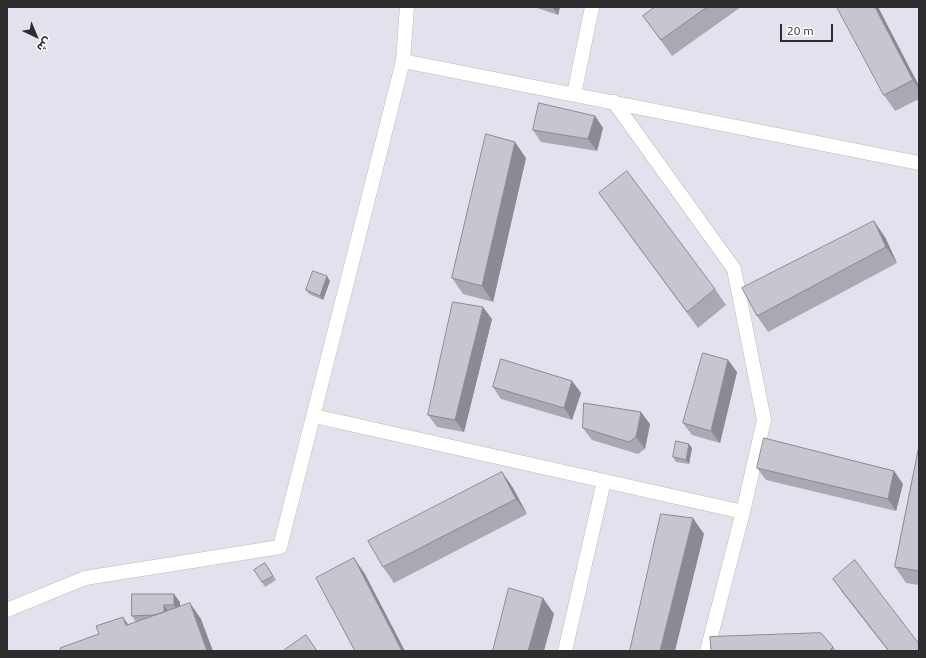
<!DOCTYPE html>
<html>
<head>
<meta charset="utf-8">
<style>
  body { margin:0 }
  #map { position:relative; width:926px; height:658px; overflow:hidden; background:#e2e1ed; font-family:Ubuntu,"Noto Sans Arabic",sans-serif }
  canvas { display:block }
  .frame { position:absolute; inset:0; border:8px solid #2d2d2d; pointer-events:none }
  .north { position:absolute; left:16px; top:16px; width:40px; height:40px; -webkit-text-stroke:3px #fff; paint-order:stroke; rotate:136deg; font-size:11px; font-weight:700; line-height:16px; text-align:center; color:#2d2d2d }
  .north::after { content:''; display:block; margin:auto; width:14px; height:18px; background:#2d2d2d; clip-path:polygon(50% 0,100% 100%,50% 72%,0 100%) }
  .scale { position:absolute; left:780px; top:24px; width:53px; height:18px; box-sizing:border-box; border:2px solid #2d2d2d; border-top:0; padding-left:5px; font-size:12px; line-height:14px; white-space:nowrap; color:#2d2d2d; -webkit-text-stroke:3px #fff; paint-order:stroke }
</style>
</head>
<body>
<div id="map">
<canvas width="926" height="658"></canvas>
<div class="frame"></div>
<div class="north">ش</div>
<div class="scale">20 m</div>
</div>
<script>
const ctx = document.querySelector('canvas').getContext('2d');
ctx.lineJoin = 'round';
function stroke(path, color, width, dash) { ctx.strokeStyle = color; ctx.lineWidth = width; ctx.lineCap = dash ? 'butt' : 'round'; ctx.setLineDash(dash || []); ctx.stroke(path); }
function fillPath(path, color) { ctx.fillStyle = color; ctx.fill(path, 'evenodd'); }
const street = new Path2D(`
  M403,61L919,163
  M574,94L592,7
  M614,102L734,269L764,420L743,512L707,651
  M314,416L743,512
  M7,610L85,578L280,547L403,61L407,7
  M565,651L604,481`);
stroke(street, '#bbbfb4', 15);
stroke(street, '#fff', 14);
fillPath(new Path2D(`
  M534,7H560L558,15Z
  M655,7H741L672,56L643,16Z
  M878,7L919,86V99L895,111L884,95Z
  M595,116L603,128L597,151L541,142L533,130Z
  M526,158L493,302L463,294L452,278Z
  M599,193L715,289L726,305L698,328Z
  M885,237L897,263L768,332L757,316Z
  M330,281L323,300L309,294L306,290Z
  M492,319L464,432L437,427L428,415Z
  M728,360L737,372L720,443L692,435L683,423Z
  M572,381L581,393L572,420L501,399L493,387Z
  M650,424L645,449L638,454L592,440L583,428Z
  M919,446V585L906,583L895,567Z
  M692,448L689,464L676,462L673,457Z
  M757,468L894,471L903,484L896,511L766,480Z
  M502,472L513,488L527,514L394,583L383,567Z
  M265,563L276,580L265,587L254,570Z
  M833,579L919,651H888L842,592Z
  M132,594L180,602V606L201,619L99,634L123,617L128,625L136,622L132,616Z
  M833,647L836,651H711Z`), '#aaa9b3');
fillPath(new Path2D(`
  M552,7H560L558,15Z
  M875,7H878L919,86V89L913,80Z
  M595,116L603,128L597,151L588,139Z
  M515,142L526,158L493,302L482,286Z
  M874,221L885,237L897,263L886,247Z
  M327,276L330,281L323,300L320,296Z
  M483,307L492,319L464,432L455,420Z
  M728,360L737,372L720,443L711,431Z
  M572,381L581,393L572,420L564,408Z
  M641,412L650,424L645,449L636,437Z
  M689,444L692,448L689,464L686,460Z
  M894,471L903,484L896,511L888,499Z
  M502,472L513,488L527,514L516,499Z
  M693,518L704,534L675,651H660Z
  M354,558L365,574L405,651H402Z
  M174,594L180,602V613L174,605Z
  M543,598L554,614L544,651H528Z
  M190,603L201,619L213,651H207Z
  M164,605L170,613L164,615Z
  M123,617L134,633L126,625Z`), '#8b8a92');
const building = new Path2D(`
  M655,7H707L661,40L643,16Z
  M837,7H875L913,80L884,95Z
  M539,103L595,116L588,139L533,130Z
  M486,134L515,142L482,286L452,278Z
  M627,171L715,289L687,312L599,193Z
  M874,221L886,247L757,316L742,288Z
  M313,271L327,276L320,296L306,290Z
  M453,302L483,307L455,420L428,415Z
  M703,353L728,360L711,431L683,423Z
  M501,359L572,381L564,408L493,387Z
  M584,403L641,412L636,437L629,442L583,428Z
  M764,438L894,471L888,499L757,468Z
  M676,441L689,444L686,460L673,457Z
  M919,446V571L895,567Z
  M502,472L516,499L383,567L368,541Z
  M661,514L693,518L660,651H630Z
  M354,558L402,651H355L316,578Z
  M855,560L919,644V651H889L833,579Z
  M265,563L273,576L262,582L254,570Z
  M509,588L543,598L528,651H493Z
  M132,594H174V605H164V612L154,615L132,616Z
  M190,603L207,651H61L60,648L99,634L96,626L123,617L126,625Z
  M821,633L833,647L829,651H711L710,637Z
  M306,635L317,651H283Z`);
fillPath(building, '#c6c5d0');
stroke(building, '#8b8a92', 1);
</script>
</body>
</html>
